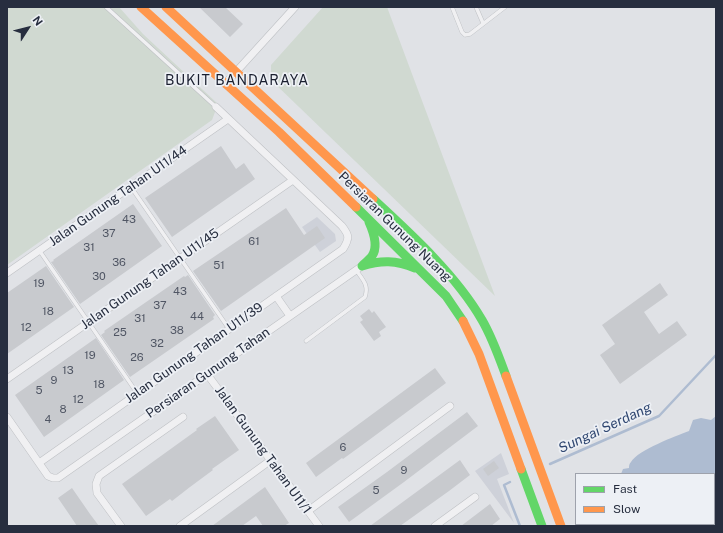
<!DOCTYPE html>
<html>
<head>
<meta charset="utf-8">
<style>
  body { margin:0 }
  #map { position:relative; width:723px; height:533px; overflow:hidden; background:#e0e2e6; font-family:"Public Sans",sans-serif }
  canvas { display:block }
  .frame { position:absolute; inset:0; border:8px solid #272e3f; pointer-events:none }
  .legend { position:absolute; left:575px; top:473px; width:140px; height:52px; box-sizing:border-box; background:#edf0f5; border:1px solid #9ea2ac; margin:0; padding:5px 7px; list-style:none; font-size:12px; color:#272e3f }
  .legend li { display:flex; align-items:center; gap:8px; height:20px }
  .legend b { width:20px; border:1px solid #9ea2ac }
  .north { position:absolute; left:8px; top:8px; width:40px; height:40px; -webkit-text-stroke:3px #edf0f5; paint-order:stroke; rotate:54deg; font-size:11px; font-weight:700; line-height:16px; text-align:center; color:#272e3f }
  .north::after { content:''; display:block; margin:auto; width:14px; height:18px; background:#272e3f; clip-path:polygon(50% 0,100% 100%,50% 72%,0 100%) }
</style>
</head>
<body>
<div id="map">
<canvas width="723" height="533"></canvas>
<div class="frame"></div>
<ul class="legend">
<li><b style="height:5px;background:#63d668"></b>Fast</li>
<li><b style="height:5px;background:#ff974d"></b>Slow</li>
</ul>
<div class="north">N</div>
</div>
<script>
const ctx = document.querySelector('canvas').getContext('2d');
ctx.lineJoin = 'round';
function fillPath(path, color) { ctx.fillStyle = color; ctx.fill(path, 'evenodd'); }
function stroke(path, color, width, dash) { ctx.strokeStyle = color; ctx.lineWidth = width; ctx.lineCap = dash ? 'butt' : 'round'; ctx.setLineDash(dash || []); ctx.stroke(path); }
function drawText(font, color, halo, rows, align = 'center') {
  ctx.font = font + ' "Public Sans",sans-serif'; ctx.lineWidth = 3.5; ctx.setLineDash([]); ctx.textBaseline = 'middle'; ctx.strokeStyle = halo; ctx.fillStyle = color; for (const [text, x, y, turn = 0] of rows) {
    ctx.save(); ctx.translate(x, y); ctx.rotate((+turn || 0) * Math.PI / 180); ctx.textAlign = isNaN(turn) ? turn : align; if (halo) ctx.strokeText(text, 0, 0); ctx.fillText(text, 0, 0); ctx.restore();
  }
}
fillPath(new Path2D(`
  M317,217L335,234L336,241L320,252L302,227Z
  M501,453L509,474L497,479L514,523L475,471Z`), '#ced1d9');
fillPath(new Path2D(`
  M7,7H119L143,34L218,104L212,120L7,265Z
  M323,7H387L495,296L271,80V65Z`), '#d0d9d1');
fillPath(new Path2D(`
  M716,416V526H646L645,524H714V474H621L623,469L629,468C629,466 629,464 631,462C638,450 676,436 689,431L693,420L701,418L711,420Z`), '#aebcd1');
stroke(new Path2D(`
  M550,464L659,416L716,355
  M510,482L504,485L520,526`), '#aebcd1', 2.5);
fillPath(new Path2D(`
  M199,7H225L243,24L230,37Z
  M221,146L236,169L244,163L255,179L172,237L145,198Z
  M133,204L162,246L80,304L51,262L54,261L53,260Z
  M286,208L304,235L317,226L325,238L221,311L193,271Z
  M46,266L74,307L7,354V293Z
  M188,275L215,315L213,317L214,319L130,377L101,335L105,332L104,331L184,276L185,277Z
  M660,283L668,295L644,312L659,334L677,321L687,335L620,384L600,355L615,344L602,325Z
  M369,309L372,313L374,311L386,327L379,332L381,336L374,341L360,322L363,320L360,316Z
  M96,338L124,380L44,437L15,395Z
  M435,368L446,383L369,440L343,459L342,458L316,477L306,463Z
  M467,412L478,426L404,482L349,522L338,507L387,472Z
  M215,416L239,450L212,469L213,470L190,487L172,501L170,499L146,516L122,484L197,430L196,429Z
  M460,460L470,475L449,491L400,526H370Z
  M494,461L499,468L488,476L483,469Z
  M265,487L289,523L284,526H263L256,516L242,526H212Z
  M72,488L90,514L99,526H77L71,517L58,498Z
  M490,504L500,519L491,526H461Z`), '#c8cace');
const lane = new Path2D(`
  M106,7L216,107
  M452,7L462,32L465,35L470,34L505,7
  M476,7L483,23
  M131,187L229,329
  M39,250L137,393
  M306,341L365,297C369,285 363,280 356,270`);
const street = new Path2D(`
  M225,84L295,7
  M7,273L228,119
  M276,296L290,316
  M207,374L319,526
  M7,379L293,180
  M7,417L48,476L53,478H58L362,266
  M39,463L343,249C350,238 349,235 342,226L216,107
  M308,511L450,406
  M121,526L97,493L96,484L99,476L183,417
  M180,526L271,460
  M435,526L475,497`);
stroke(lane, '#bec0c4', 4.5);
stroke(street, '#bec0c4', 8);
stroke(lane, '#f0f0f2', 3.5);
stroke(street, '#f0f0f2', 7);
stroke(new Path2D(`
  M373,199C411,234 456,275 482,320C492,337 499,357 506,376
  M356,207L446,296L463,321
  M363,265C366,262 370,259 372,256C379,246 373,231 369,222
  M362,266C381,260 396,260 415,268
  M521,469L542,526`), '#63d668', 9);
stroke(new Path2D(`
  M141,7L279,132L356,207
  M166,7L373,199
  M463,321L479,354L521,469
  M506,376L561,526`), '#ff974d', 9);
drawText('11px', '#505664', null, [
  ["43",129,220],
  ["37",109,234],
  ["61",254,242],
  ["31",89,248],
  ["36",119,263],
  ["51",219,266],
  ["30",99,277],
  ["19",39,284],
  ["43",180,292],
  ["37",160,306],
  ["18",48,312],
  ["44",197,317],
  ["31",140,319],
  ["12",26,328],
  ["38",177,331],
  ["25",120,333],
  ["32",157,344],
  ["19",90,356],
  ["26",137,358],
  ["13",68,371],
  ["9",54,381],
  ["18",99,385],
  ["5",39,391],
  ["12",78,400],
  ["8",63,410],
  ["4",48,420],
  ["6",343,448],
  ["9",404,471],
  ["5",376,491]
]);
drawText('13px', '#272e3f', '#edf0f5', [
  ["Jalan Gunung Tahan U11/44",118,196,-35],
  ["Persiaran Gunung Nuang",395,227,44],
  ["Jalan Gunung Tahan U11/45",150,279,-35],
  ["Jalan Gunung Tahan U11/39",194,353,-35],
  ["Persiaran Gunung Tahan",208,373,-35],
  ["Jalan Gunung Tahan U11/1",263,450,54]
]);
ctx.letterSpacing = '1px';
drawText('14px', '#1a1f2f', '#edf0f5', [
  ["BUKIT BANDARAYA",237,81]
]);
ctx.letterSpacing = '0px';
drawText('italic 14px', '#314872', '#edf0f5', [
  ["Sungai Serdang",605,428,-25]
]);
</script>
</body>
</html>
